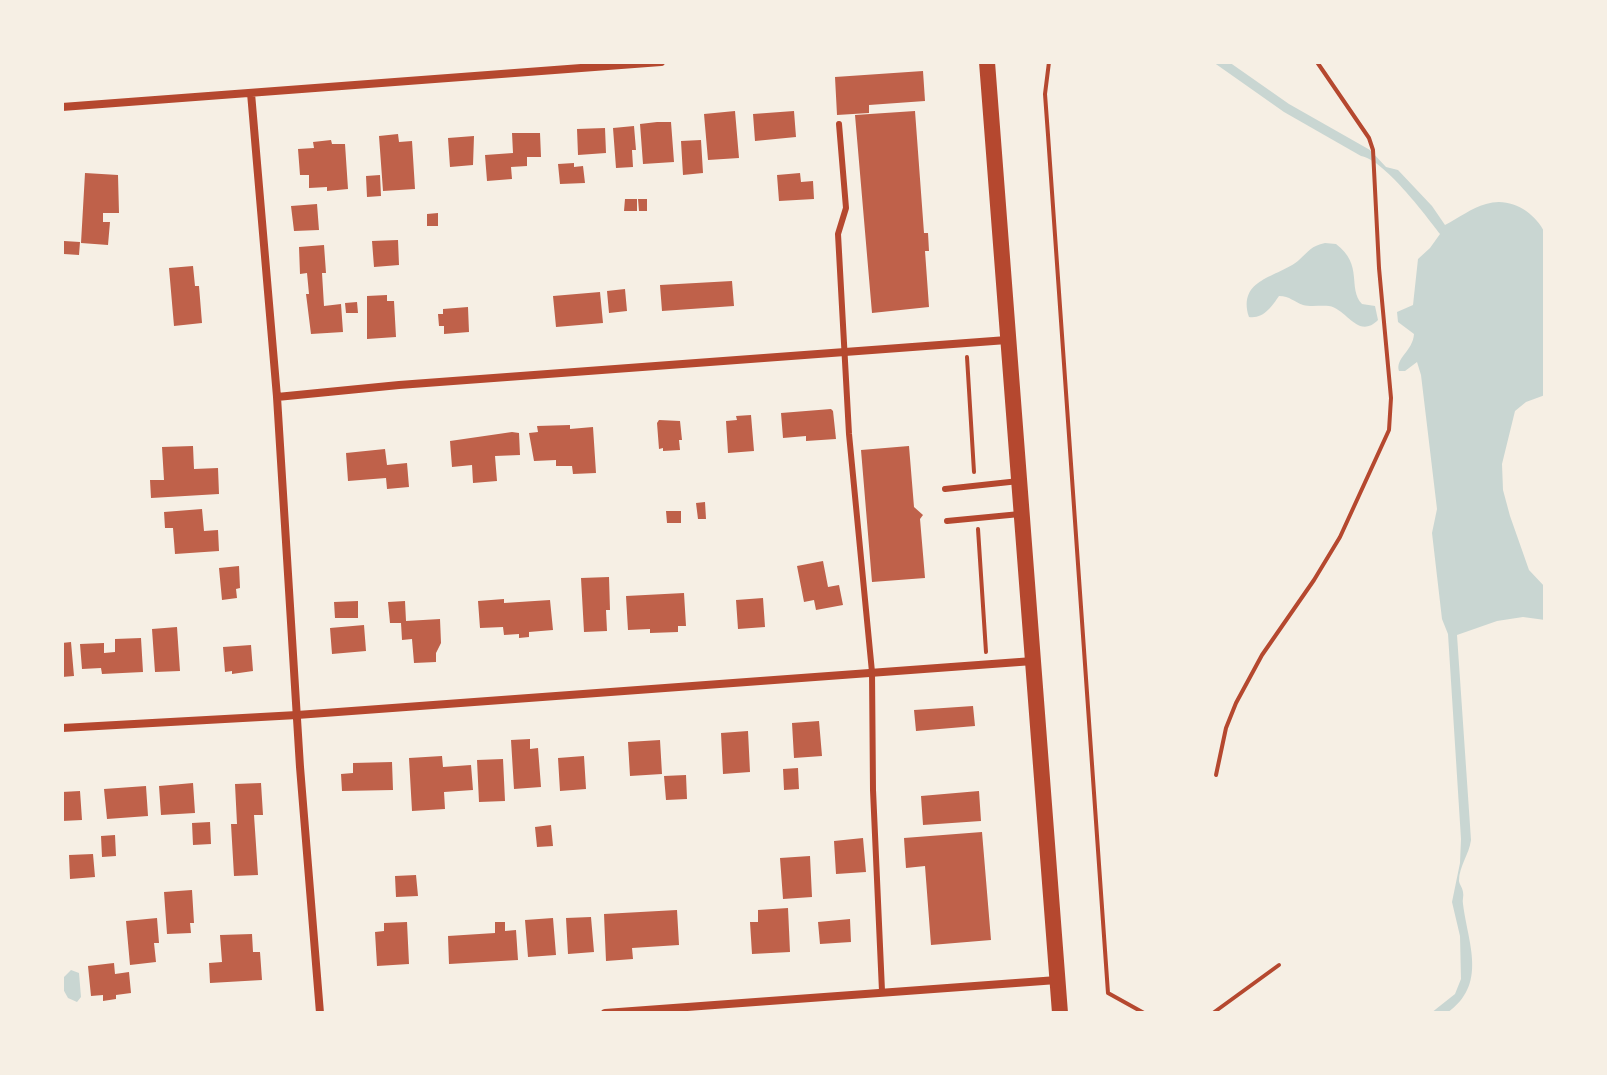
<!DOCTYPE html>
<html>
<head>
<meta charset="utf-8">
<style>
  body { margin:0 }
  #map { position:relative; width:1607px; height:1075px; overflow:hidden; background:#f6efe4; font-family:"Roboto Serif",serif }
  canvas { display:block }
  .frame { position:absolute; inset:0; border:64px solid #f6efe4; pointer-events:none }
</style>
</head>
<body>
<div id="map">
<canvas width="1607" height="1075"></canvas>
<div class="frame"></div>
</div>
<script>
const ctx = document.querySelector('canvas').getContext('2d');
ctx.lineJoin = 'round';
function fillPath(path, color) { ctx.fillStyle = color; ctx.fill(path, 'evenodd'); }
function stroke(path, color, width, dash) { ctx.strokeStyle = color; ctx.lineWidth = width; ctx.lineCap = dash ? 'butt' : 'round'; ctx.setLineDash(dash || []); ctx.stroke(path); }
fillPath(new Path2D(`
  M1213,62H1229L1289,104L1370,150L1386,167L1398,170L1432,206L1445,225C1459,218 1471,208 1486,204C1510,196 1535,212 1545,233V395L1526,402L1515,411L1502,464L1503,490L1510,516L1529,570L1545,587V620L1523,617L1497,621L1457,635L1471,840C1469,855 1459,866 1459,881C1460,886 1462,886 1463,892C1464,896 1462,900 1463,904C1468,944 1488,984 1447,1013H1431L1455,994L1461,979L1460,936L1452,902L1460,863L1461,839L1448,634L1442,619L1432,533L1437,509L1421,375L1417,362L1405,371H1399C1395,358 1413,351 1414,334L1398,322L1397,312L1413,305L1418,259L1430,248L1440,234C1425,214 1383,159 1361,156L1284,112Z
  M1325,243L1336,244C1364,265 1347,288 1362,304L1375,306L1378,320C1358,340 1347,309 1329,306C1321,305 1311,307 1303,305C1294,302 1290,296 1279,296C1272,306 1264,319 1249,317C1237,278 1278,278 1299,260C1309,251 1311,246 1325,243Z
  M71,970L79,973L81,997L77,1002L68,998L63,989L64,977Z`), '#c9d6d2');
fillPath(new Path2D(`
  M923,71L925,101L869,105V113L837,115L835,77Z
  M735,111L739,158L708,160L704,114Z
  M794,111L796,137L755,141L753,114Z
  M915,111L924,233H928L929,251H925L929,307L872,313L855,115Z
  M657,122H671L674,162L643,164L640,124Z
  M634,126L636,150H632L633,167L616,168L613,128Z
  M605,128L606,153L578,155L577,129Z
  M512,133H540L541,157H527V166L511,167L512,179L487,181L485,155L513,153Z
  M398,134L399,142L412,141L415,189L383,191L379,136Z
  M474,136L473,165L450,167L448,138Z
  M331,140L332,144H345L348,189L327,191V187L309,188V175H300L298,149L314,148L313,142Z
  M701,140L703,173L683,175L681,141Z
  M574,163V167L583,166L585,183L560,184L558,164Z
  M85,173L118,175L119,213H103V222H110L108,245L81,243Z
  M800,173L801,182L813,181L814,199L779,201L777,175Z
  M380,175L381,196L367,197L366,176Z
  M625,199H637V211H624Z
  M638,199H647V211H639Z
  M317,204L319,230L294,231L291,206Z
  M438,213V226H427V214Z
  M398,240L399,265L374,267L372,241Z
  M64,241L80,242L79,255L64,254Z
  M324,245L326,273H322L324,306L341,304L343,332L311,334L306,294H309L307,273L300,274L299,247Z
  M193,266L195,286H199L202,323L174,326L169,268Z
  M732,281L734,306L662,311L660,285Z
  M625,289L627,311L609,313L607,291Z
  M600,292L603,323L556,327L553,296Z
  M387,295V301H394L396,337L367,339V296Z
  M357,302L358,313H346L345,303Z
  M468,307L469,332L444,334V326H439L438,314H443V309Z
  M831,409L833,411L836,439L806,441V436L783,438L781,413Z
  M751,415L754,451L728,453L726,421L737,420L736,416Z
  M659,420L680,421L682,440H679L680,450L663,451V448L659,449L657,423Z
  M570,425V429L593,427L596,473L573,474L572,466H556V460L534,461L529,433L538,432L537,426Z
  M512,432L519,433L520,455L495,456L497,481L473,483L472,465L452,467L450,441Z
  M193,446L194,469L218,468L219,494L151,498L150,480H164L162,447Z
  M909,446L914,507L923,515L920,519L925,578L872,582L861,450Z
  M385,449L387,465L407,463L409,487L387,489L386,478L348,481L346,453Z
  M705,502L706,519H698L696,503Z
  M202,509L204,531L218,530L219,551L175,554L173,528H165L164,512Z
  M666,511H681V523H667Z
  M823,561L828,587L839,585L843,605L816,610L814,600L804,602L797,566Z
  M239,566L240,588L236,589L237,598L222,600L219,568Z
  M609,577L610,610H606L607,631L584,632L581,578Z
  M684,593L686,626H678V632L650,633V629L628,630L626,596Z
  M763,598L765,627L738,629L736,600Z
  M504,599V603L550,600L553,630L529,632V637L519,638V634L504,635L503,627L480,628L478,601Z
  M358,601V618H335L334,602Z
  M405,601L406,621L440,619L441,643L436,653V662L414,663L412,639L402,640L401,623H390L388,602Z
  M364,625L366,651L332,654L330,628Z
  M177,627L180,671L155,672L152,629Z
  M141,638L143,672L102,674L101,668L82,669L80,644L104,643V653L115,652V639Z
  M71,642L74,676L62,677V643Z
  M251,645L253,671L232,674V671L225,672L223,647Z
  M973,706L975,726L916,731L914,710Z
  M819,721L822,756L794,758L792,723Z
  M748,731L750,772L723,774L721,733Z
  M530,739V749L538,748L541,787L514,789L511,740Z
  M660,740L662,774L630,776L628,742Z
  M442,756L443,767L471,765L473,790L444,792L445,809L412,811L409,758Z
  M584,756L586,789L560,791L558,758Z
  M503,759L505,801L479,802L477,760Z
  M392,762L393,790L342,791L341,774L353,773V763Z
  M798,768L799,789L784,790L783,769Z
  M686,775L687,799L666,800L664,776Z
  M193,783L195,813L161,815L159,786Z
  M261,783L263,815H254L258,875L234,876L231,824H237L235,784Z
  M146,786L148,816L107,819L104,789Z
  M80,791L82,820L62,821V792Z
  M979,791L981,821L923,825L921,796Z
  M210,822L211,844L193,845L192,823Z
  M551,825L553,846L537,847L535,827Z
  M982,832L991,940L931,945L925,866L906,868L904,838Z
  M115,835L116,856L102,857L101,836Z
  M863,838L866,872L836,874L834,841Z
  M93,854L95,877L70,879L69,855Z
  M810,856L812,897L783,899L780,858Z
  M416,875L418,896L396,897L395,876Z
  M192,890L194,923H190L191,933L167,934L164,892Z
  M788,908L790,952L752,954L750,922H758V910Z
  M677,910L679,945L632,948L633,959L606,961L604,914Z
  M591,917L594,952L568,954L566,918Z
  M157,918L159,943H154L156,962L130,965L126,921Z
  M553,918L556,955L528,957L525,920Z
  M850,919L851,942L820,944L818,922Z
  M407,922L409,964L377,966L375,932L384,931V923Z
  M495,922H505V931L516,930L518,960L449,964L448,936L495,933Z
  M252,934L253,952H260L262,980L210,983L209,963L222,962L220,935Z
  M114,963L115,974L129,972L131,993L116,995V999L103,1001V995L91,996L88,966Z`), '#bf614a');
stroke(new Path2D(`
  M1049,62L1045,94L1048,135L1108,993L1144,1013
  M967,357L974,472
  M978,529L986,652
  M1216,775L1226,728L1236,703L1262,655L1314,580L1340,537L1389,430L1391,398L1379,268L1373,150L1369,138L1317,62
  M1213,1013L1279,965`), '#b5482f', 4);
stroke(new Path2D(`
  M839,124L846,208L838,234L849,434L872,672L873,790L882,991
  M945,489L1019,481
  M947,521L1020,514`), '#b5482f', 6);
stroke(new Path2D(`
  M251,93L277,397L300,767L320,1013
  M62,107L661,62
  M277,397L399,385L1007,340
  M62,728L297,715L1033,661
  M605,1013L1057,980`), '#b5482f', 8);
stroke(new Path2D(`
  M987,62L1060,1013`), '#b5482f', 16);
</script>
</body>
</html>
